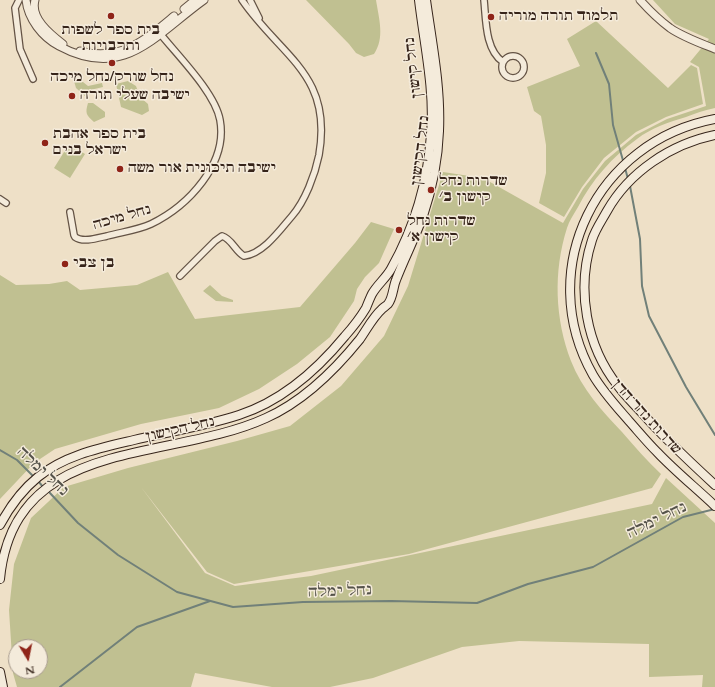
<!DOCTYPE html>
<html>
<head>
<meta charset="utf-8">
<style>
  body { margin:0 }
  #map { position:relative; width:715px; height:687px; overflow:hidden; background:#eee0c7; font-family:Cardo,serif }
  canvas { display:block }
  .north { position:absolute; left:8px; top:639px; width:40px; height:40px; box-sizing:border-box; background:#f4ebdb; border:1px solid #a89b8e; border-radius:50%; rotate:170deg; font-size:11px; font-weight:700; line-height:16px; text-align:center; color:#36241a }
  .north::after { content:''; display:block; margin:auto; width:14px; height:18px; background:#8f2418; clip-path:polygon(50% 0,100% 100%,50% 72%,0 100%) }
</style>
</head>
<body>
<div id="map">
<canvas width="715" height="687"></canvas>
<div class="north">N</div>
</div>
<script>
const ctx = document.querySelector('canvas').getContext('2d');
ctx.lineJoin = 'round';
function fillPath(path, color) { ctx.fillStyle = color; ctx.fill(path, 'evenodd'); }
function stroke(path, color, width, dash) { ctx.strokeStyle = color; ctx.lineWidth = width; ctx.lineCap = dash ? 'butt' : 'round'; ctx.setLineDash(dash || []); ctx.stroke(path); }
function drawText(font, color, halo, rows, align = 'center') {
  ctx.font = font + ' Cardo,"Frank Ruhl Libre",serif'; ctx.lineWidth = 3; ctx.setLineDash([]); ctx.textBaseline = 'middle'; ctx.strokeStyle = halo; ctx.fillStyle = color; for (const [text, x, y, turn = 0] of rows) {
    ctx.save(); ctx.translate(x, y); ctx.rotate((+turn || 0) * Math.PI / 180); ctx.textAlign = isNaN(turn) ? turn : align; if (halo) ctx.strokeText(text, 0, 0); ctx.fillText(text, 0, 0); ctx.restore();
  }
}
fillPath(new Path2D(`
  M306,0H376C379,19 385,38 374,54L364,57L356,53L349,44Z
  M653,0H715V108C705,110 696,113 686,117C669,122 651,128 637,139C612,157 592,180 578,207C574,214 569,221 567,228C553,272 555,319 571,361C582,389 602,411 622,432C635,447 647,461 661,474L652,488L409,554L234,584L207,572L141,487L205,573L235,586L311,576L652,504L666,478L715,523V687H702L703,675L649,677V644L519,641L462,647L373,678L330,687H272L195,673L191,687H17L13,673L9,610L14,564L31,518L64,487L128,468L237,441L290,426L341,386L384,336L408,286L443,172L483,178L563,223L583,189L605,161L636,135L667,119L706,106L699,67L690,62L709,39L675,24ZM16,647H40V671H16Z
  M596,21L668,88L691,65L697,68L703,104L666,117L636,132L604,158L582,187L564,217L539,203L546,173V145L541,116L534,111L527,87L580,66L567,39Z
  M74,81L83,82L88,86L102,83L103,87L86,91L85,96L76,88Z
  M128,81L136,86L140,97L148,104L149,111L142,115L121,107L116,84Z
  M88,103H93L105,112V117L94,122C86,115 85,113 88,103Z
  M69,144L85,154L70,178L54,168Z
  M371,222L394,229L379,263L365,277L357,289L354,301L330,337L297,364L259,389L219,408L141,424L55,449L34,463L0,499V275L16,285L49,284L67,281L80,290L137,285L168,272L195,319L300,307L355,243Z
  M210,285L222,296L233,300V302L216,301L203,291Z`), '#c0c091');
stroke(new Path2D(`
  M596,53L609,84L613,125L624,164
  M625,168L628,179
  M630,186L640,239L642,286L649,316L686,387L715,435
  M0,450L17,460L35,478
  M38,481L44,488
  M49,492L78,523L118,555L177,592L233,607L303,602L391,601L477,603L528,584L593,567L683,517L715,509
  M60,687L137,627L210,601`), '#718079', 2);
const minor = new Path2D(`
  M19,0L15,8L20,49L33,79
  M250,0L259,18
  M484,0C486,19 485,50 503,62
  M502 67a11 11 0 1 1 22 0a11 11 0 1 1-22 0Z
  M0,199L6,203
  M70,212L74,235L75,237C83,243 98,238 107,236C122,232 138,230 151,224C188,206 228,164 220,120C215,92 176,54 158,31
  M180,276L215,241L222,236C232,239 235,251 244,256C263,254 280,230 292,216C305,201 315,175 319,155C333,74 281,57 242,0`);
const tertiary = new Path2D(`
  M26,0C28,19 42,37 59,46C124,81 154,36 204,0
  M35,0C30,18 50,34 63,44
  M640,0C649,10 659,20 670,28C683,37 700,43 715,49
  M184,9L195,0
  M80,51C121,62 145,40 174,16`);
const secondary = new Path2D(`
  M715,119C597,141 533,269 593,375C603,392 616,406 629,421C638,431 647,442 657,452C675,471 696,488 715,506
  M715,135C671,144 629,172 607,211C602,220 595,230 592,240C576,289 586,346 618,386C625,396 634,404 642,413C665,439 690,462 715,485
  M0,525C9,508 22,490 38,477C65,455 100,448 134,440C169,432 205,426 239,415C282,401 317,370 345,336C353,327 360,318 366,308C368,303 370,298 372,294C377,285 386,278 391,269C414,228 428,181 431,134C435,91 424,43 419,0
  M0,579C14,435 168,463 266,418C304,401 335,370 360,339C367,329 373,317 382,309C384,307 386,306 388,304C393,298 393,287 396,280C404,259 415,238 423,216C432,189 438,160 439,131C441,87 432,43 426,0
  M0,672L3,687`);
stroke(minor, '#645345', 8);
stroke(tertiary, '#645345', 9);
stroke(secondary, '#36241a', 10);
stroke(minor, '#f4ebdb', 5.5);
stroke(tertiary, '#f4ebdb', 7);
stroke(secondary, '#f4ebdb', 8);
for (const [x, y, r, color] of [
  [111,16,4,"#8f2418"],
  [491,17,4,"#8f2418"],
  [112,63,4,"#8f2418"],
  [72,96,4,"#8f2418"],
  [45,143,4,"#8f2418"],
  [120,169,4,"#8f2418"],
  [431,190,4,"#8f2418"],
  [399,230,4,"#8f2418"],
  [65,264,4,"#8f2418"]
]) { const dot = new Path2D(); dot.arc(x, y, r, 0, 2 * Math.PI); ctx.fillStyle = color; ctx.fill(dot); stroke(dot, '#f4ebdb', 1.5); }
drawText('bold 14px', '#36241a', '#f4ebdb', [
  ["תלמוד תורה מוריה",499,17],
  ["בית ספר לשפות",111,31,"center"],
  ["ותרבויות",111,47,"center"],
  ["נחל שורק/נחל מיכה",112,78,"center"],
  ["ישיבה שעלי תורה",80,96],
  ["בית ספר אהבת",53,135],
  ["ישראל בנים",53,151],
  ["ישיבה תיכונית אור משה",128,169],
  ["שדרות נחל",439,182],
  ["קישון ב׳",439,198],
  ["שדרות נחל",407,222],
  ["קישון א׳",407,238],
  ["בן צבי",73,264]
], 'left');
drawText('14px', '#36241a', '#f4ebdb', [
  ["נחל קישון",414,68,-97],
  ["נחל הקישון",421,151,-83],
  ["נחל מיכה",122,218,-16],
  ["שדרות נהר הדן",646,417,48],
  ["נחל הקישון",180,430,-13]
]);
drawText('italic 15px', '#54524a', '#f4ebdb', [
  ["נחל ימלה",42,472,43],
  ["נחל ימלה",657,521,-26],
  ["נחל ימלה",340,592,-2]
]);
</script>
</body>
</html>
